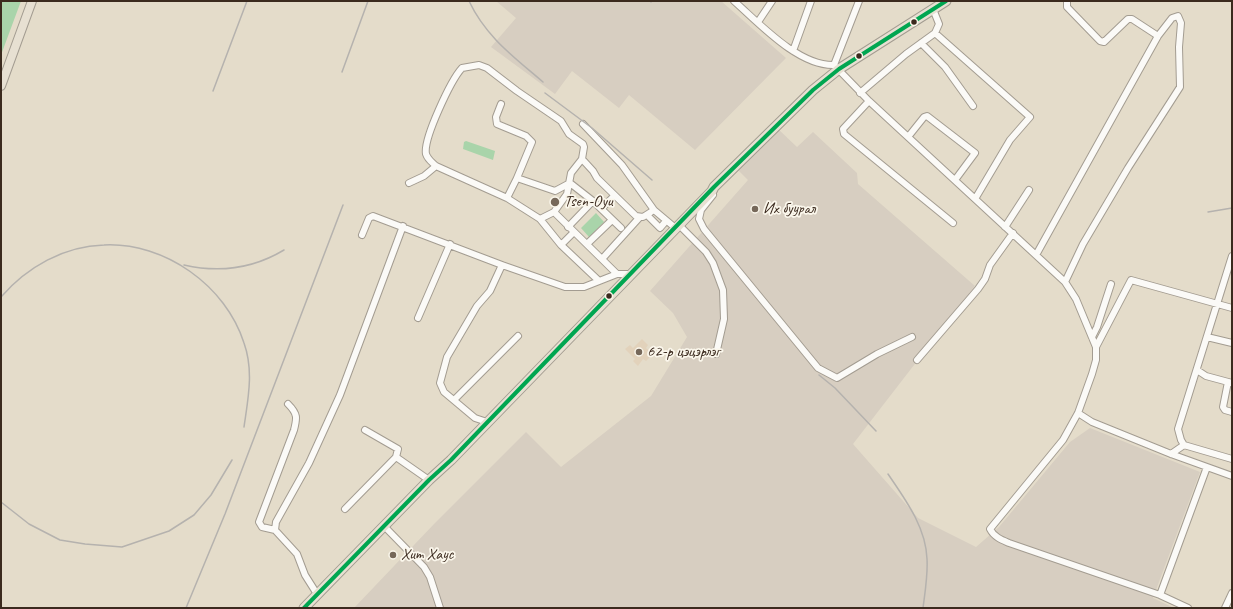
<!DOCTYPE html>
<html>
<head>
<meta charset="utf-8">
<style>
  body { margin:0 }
  #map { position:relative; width:1233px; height:609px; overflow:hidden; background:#e4dcca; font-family:Caveat,sans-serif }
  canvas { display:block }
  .frame { position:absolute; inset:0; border:2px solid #3b2a1e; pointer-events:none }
</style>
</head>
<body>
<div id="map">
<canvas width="1233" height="609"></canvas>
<div class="frame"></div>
</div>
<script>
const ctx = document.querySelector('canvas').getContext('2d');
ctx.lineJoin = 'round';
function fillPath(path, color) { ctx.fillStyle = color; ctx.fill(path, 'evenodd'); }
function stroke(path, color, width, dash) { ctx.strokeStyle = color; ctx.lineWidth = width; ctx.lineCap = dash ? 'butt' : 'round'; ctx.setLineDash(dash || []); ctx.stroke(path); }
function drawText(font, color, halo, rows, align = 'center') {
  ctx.font = font + ' Caveat,sans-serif'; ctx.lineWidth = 3.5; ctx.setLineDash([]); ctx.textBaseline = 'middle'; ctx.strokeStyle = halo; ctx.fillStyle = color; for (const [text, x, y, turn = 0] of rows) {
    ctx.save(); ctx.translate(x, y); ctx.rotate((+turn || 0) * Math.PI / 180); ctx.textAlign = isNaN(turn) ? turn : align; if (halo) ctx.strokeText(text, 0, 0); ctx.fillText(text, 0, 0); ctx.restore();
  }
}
fillPath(new Path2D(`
  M642,339L648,345L646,348L653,354L646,361L643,359L638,366L633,361L635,359L625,349L630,345L633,348Z`), '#e2d2bb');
fillPath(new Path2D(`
  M496,1H721L786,58L695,150L629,95L619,108L572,71L555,94L491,47L516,18Z
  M777,128L797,147L813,132L857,173L858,184L975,286L853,444L918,518L976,547L999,527L1070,442L1090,428L1200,472L1153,598L1174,608H354L434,524L526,432L561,467L651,396L687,337L673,313L650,291L748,180L738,170Z`), '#d7cec1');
fillPath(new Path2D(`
  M1,1H21L1,55Z
  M466,141L495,151L493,160L463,149L464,142Z
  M596,213L604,222L589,237L581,228Z`), '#a9d4aa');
const minor = new Path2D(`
  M734,1C759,23 798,66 834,65
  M859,1L834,65L869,101L1065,282L1076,299L1096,347V360L1092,374L1078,413L1063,440L990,529C994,537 1002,540 1009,543L1160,595L1188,608
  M1067,1V7L1100,41L1104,42L1128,19H1132L1158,36
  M758,22L772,1
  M935,33L1030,117L1010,140L975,199
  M921,43L945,67L973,106
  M793,51L811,1
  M860,93L906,54L935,33L939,24L933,9
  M869,101L843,129L844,134L953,223
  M501,104L496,117L497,124L526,136L532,142L517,178
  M583,124L622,165L654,210
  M908,137L924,117L927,116L975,153L955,180
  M409,183L424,176L436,166
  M713,195L701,210L699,219L704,229L818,368L837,378L877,354L912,337
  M507,198L517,178L555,191L570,183L593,201L621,228
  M601,209L614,196
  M554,212L567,194L571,173L582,159
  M647,215L660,228L666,221
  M540,219L561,245L574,232
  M679,225L706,252L713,263L723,290L724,319L716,354
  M568,227L593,201
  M1005,227L1029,190
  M362,235L369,218L373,216L502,265L565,287H584L617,274H631
  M587,244L612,220
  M561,245L598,280
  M1036,255L1158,36L1172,18L1178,16L1181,23L1179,47L1180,87L1128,168L1083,244L1065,282
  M1232,256L1178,429L1181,440L1184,445L1232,459
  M602,259L639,218
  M617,274L554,212L540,219L507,198L436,166C432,162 428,160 426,154C423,139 451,80 462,68L479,65L487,68L517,91L561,121L569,134L583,144L584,147L582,159L593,171L597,178L636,216L643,217L654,210L673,226
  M418,318L450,244
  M1092,337L1097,327L1111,284
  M1207,337L1232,343
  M1096,347L1131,280L1232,308
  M917,360L978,289L985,279L990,265L1013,233
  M1197,370L1206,376L1232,383
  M1228,382L1223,407L1225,410L1232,412
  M454,400L518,336
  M288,404C298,414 297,418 294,430L259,522L262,527L275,530L297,554L305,575L317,594
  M1078,413L1092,422L1171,454L1232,476
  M487,422L475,418L444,392L440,383L447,357L477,306L490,291L502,265
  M365,430L398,449L396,457
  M1171,454L1184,445
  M345,509L396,457L429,480
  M384,526L424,567L430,577L440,608
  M275,530L276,522L309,463L340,395L403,226
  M1160,595L1207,467
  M1225,608L1232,593`);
const major = new Path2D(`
  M1,86L32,1`);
const highway = new Path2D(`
  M304,608L429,480L451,460L712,191L714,187L813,90L839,69L946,1`);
stroke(minor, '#a39c91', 8);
stroke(major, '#a39c91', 10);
stroke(highway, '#a39c91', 11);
stroke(minor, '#fbfaf7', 6);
stroke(major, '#e7e0d2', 8);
stroke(highway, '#e7e0d2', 9);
stroke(new Path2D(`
  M469,1C486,37 514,57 543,82
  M651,1V2
  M342,72L368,1
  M213,91L247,1
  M545,93L592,128L652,180
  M1208,212L1232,208
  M184,265C219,273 254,268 284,250
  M1,297C27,267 64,246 104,245C165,242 226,286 244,343C254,371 248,399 244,427
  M819,375L835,388L876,431
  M888,474C905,499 926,527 927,559C928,575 925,592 923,608
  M1,502L29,524L60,540L85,544L122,547L169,531L194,515L211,495L232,460
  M186,608L225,514L343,205`), '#b5b2ae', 1.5);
stroke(new Path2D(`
  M304,608L429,480L451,460L714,187L813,90L839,69L946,1`), '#00a651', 4);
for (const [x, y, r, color] of [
  [914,22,3.5,"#3b2a1e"],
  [859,56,3.5,"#3b2a1e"],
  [555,202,5,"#76685a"],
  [755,209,4,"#76685a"],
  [609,296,3.5,"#3b2a1e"],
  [639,352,4,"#76685a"],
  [393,555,4,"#76685a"]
]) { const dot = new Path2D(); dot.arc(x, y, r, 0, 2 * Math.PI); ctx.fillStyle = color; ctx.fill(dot); stroke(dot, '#fbf7ec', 1.5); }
drawText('16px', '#3b2a1e', '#fbf7ec', [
  ["Tsen-Oyu",564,202],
  ["Их буурал",763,209],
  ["62-р цэцэрлэг",647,352],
  ["Хит Хаус",401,555]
], 'left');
</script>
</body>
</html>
